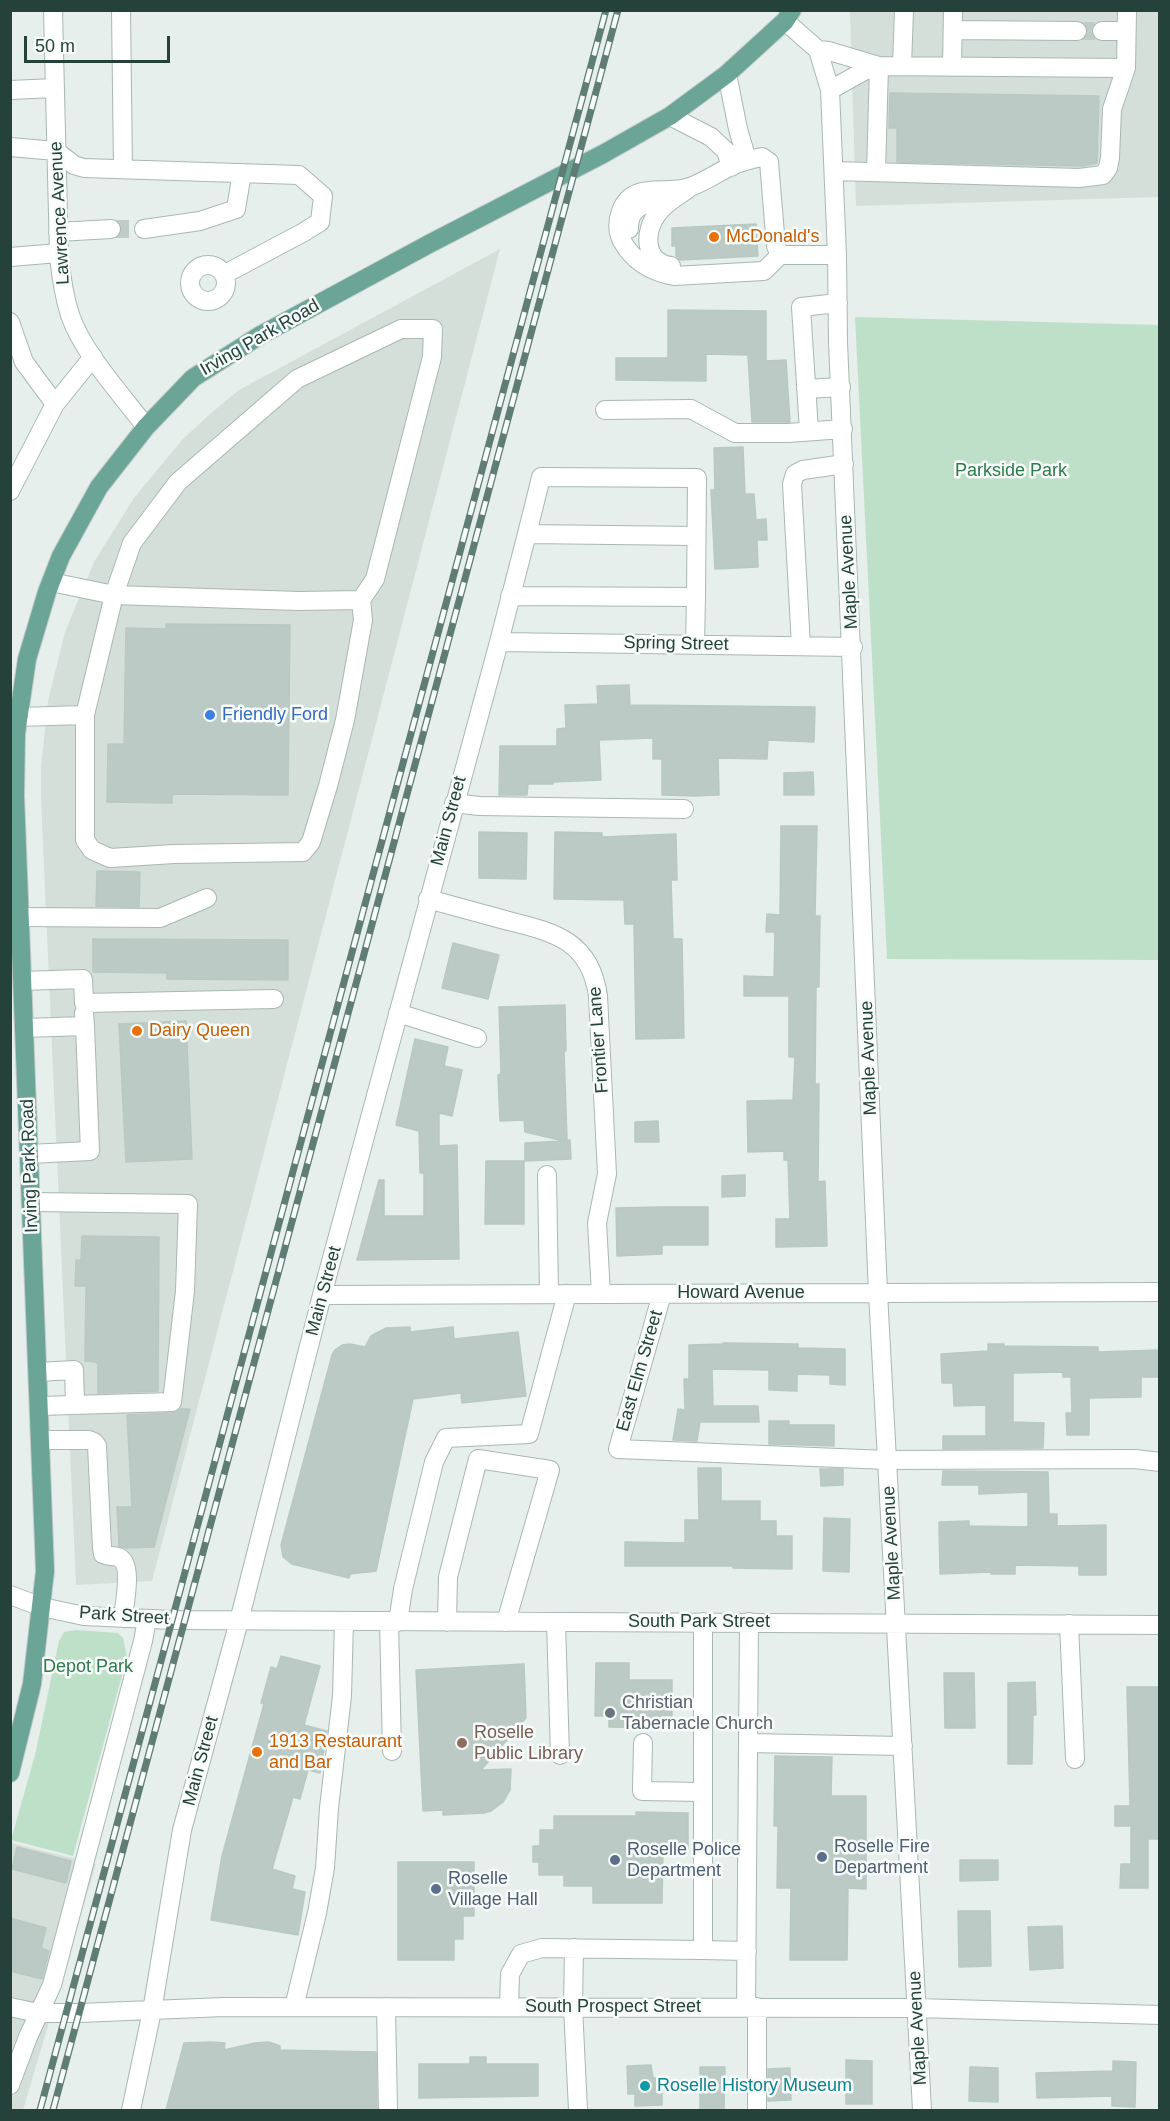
<!DOCTYPE html>
<html>
<head>
<meta charset="utf-8">
<style>
  body { margin:0 }
  #map { position:relative; width:1170px; height:2121px; overflow:hidden; background:#e6efeb; font-family:Helvetica,sans-serif }
  canvas { display:block }
  .frame { position:absolute; inset:0; border:12px solid #24423a; pointer-events:none }
  .scale { position:absolute; left:24px; top:36px; width:146px; height:27px; box-sizing:border-box; border:3px solid #24423a; border-top:0; padding-left:8px; font-size:18px; line-height:21px; white-space:nowrap; color:#24423a; -webkit-text-stroke:4px #f7fbf9; paint-order:stroke }
</style>
</head>
<body>
<div id="map">
<canvas width="1170" height="2121"></canvas>
<div class="frame"></div>
<div class="scale">50 m</div>
</div>
<script>
const ctx = document.querySelector('canvas').getContext('2d');
ctx.lineJoin = 'round';
function fillPath(path, color) { ctx.fillStyle = color; ctx.fill(path, 'evenodd'); }
function stroke(path, color, width, dash) { ctx.strokeStyle = color; ctx.lineWidth = width; ctx.lineCap = dash ? 'butt' : 'round'; ctx.setLineDash(dash || []); ctx.stroke(path); }
function drawText(font, color, halo, rows, align = 'center') {
  ctx.font = font + ' Helvetica,sans-serif'; ctx.lineWidth = 5; ctx.setLineDash([]); ctx.textBaseline = 'middle'; ctx.strokeStyle = halo; ctx.fillStyle = color; for (const [text, x, y, turn = 0] of rows) {
    ctx.save(); ctx.translate(x, y); ctx.rotate((+turn || 0) * Math.PI / 180); ctx.textAlign = isNaN(turn) ? turn : align; if (halo) ctx.strokeText(text, 0, 0); ctx.fillText(text, 0, 0); ctx.restore();
  }
}
fillPath(new Path2D(`
  M850,11H1159V197L856,206Z
  M500,249L152,1581L76,1585L41,799V766L48,701L65,632L94,562L134,498L182,440L210,414L239,390Z
  M11,1843L96,1864L23,2110H10Z`), '#d4dfda');
fillPath(new Path2D(`
  M855,317L1159,325V960L887,959Z
  M76,1630L118,1633L123,1638L127,1657L73,1856L11,1840L35,1755L59,1641L64,1632Z`), '#bfe0c8');
const building = new Path2D(`
  M890,93L1099,96L1097,163L1082,166L897,162V128H889Z
  M756,224L758,256L680,260L676,256V246H672V228Z
  M668,310L766,311V361L786,360L790,422H752L748,355L706,354V381L616,380V358H668Z
  M743,447L745,494H754L756,520L766,519L767,540H757L758,567L715,569L711,490H715L714,448Z
  M166,624L290,625L288,795L172,794V803L107,802L108,744H124L126,628L166,629Z
  M629,685L630,705L815,707L814,742L768,740L767,759L718,758L719,795L694,796L662,795V759H653V738L599,740L601,780L553,782V784H528L527,795H499L500,746H557V729L566,728L565,705L598,704L597,686Z
  M813,772L814,795H784V773Z
  M781,826H817L815,916H820L819,987H816L815,1084H819L818,1182L825,1181L827,1246L776,1247V1219H790L788,1160H784V1151L748,1152L747,1101L793,1100L795,1057H789V996H744V976L774,977L775,932H766L767,914L780,915Z
  M479,832L527,833L526,879L479,878Z
  M555,832L602,833V837L676,834L677,880H671L673,939H682L684,1038L636,1039L634,924H625L624,900L554,899Z
  M97,871L140,872L139,907L96,906Z
  M93,939L288,940V980L167,979V973L93,972Z
  M453,943L499,955L488,999L442,988Z
  M565,1005L566,1051H564L567,1140H570L571,1159L525,1161V1143L564,1141L525,1132L524,1120L500,1121L498,1075L501,1074L499,1007Z
  M186,1021L192,1159L126,1162L119,1024Z
  M415,1039L448,1047L444,1066L462,1070L452,1116L439,1113V1146L457,1145L459,1259L357,1260L379,1180H384V1216H424V1173H420L419,1131L396,1125Z
  M658,1121L659,1142H635V1122Z
  M486,1161H524V1224H485Z
  M745,1175V1196L722,1197V1176Z
  M661,1207H708V1245H662V1254L617,1256L616,1208Z
  M82,1236L159,1237L158,1391L98,1393V1364L96,1362L85,1361L86,1286H75L76,1260H81Z
  M410,1327V1332L453,1327L454,1339L518,1332L526,1396L462,1403L461,1393L413,1399L376,1571L350,1574L349,1578L292,1564L283,1557L281,1545L332,1355L335,1350L342,1345L350,1344L365,1347L371,1336L386,1328Z
  M723,1343L798,1344V1348L845,1349V1385L830,1384V1375L797,1374V1391L769,1390V1370L712,1369L713,1406H758L759,1422H700L697,1441L673,1440L678,1409L685,1410L684,1379H689V1345L723,1344Z
  M988,1344H1004V1346L1098,1347V1352L1160,1350V1377H1141V1397L1089,1398V1435H1067L1066,1413H1072L1071,1377H1063V1372L1013,1373V1422L1044,1423L1043,1448L943,1449V1436H986V1405L954,1406L953,1383H942L941,1354L988,1351Z
  M181,1409H190L154,1547L125,1548L119,1546L117,1507H132L127,1415L172,1413Z
  M769,1421H789V1425H834V1446L769,1444Z
  M698,1468H721V1501H760V1521H776V1536H792V1569L733,1568V1566H625V1542L685,1543V1520H699Z
  M820,1469H843V1485L821,1486Z
  M943,1471L1048,1472L1049,1514H1057V1526L1106,1525V1575H1079V1566L1015,1565V1574H991V1572L940,1574L939,1522L969,1521V1526L1028,1527V1492L979,1494V1485H942Z
  M824,1518L850,1519L849,1572L823,1571Z
  M281,1656L320,1666L304,1725L327,1731L320,1773L308,1770L300,1799L293,1797L272,1869L295,1876L292,1889L305,1892L298,1935L211,1920L222,1856L264,1704L261,1703L271,1667L277,1669Z
  M596,1663H629V1680H672V1716H660V1728L609,1727V1716H595Z
  M524,1664L526,1718L481,1770L511,1769L510,1790L503,1802L491,1811L484,1813L443,1815V1810L423,1811L416,1670Z
  M944,1673H974L975,1728H945Z
  M1035,1682L1036,1715H1033L1032,1764H1008V1683Z
  M1127,1687H1160V1839H1148V1888H1120L1121,1864H1131V1826H1115V1806H1130Z
  M775,1756L832,1757L831,1796H866V1889L848,1888L847,1960H790L791,1888H777L778,1826H774Z
  M636,1812L688,1813V1849H663L662,1903H593V1886H564V1875H539V1862H533V1846H540V1830H554V1816H636Z
  M17,1847L71,1861L66,1883L12,1869Z
  M960,1860H998V1880L960,1881Z
  M398,1862H474V1916H463V1939H454V1960H398Z
  M958,1911H990L991,1966L959,1967Z
  M10,1918L46,1928L41,1948L49,1951L42,1979L10,1971Z
  M1062,1926L1063,1968L1030,1970L1028,1927Z
  M211,2042L225,2043L224,2050L255,2043L269,2042L280,2046V2050L376,2052L377,2110H166L184,2043Z
  M470,2057H486V2064H538V2096L419,2098V2064H470Z
  M846,2060L872,2061V2104H846Z
  M1113,2061L1136,2062L1135,2107L1112,2106V2096L1037,2098L1036,2073L1113,2071Z
  M651,2065L653,2078H662V2105L635,2106V2094H628L627,2066Z
  M700,2067H725L724,2110H700Z
  M970,2067L998,2068V2102L969,2101Z
  M790,2068L791,2100L768,2101V2069Z`);
fillPath(building, '#bbcac4');
stroke(building, '#b8c9c2', 1.5);
stroke(new Path2D(`
  M1077,31H1102
  M111,229H144`), '#bfccc8', 18, [18, 9]);
const minor = new Path2D(`
  M53,10L59,256C61,276 64,296 70,315C83,353 122,395 146,427
  M121,10L123,169
  M785,21L818,50L830,90L837,255L838,342L878,1293L922,2110
  M953,30L1077,31
  M1102,31H1126
  M818,50L829,51L879,66
  M902,66L904,10
  M952,67L953,10
  M727,74L738,129L747,160
  M10,90L55,88
  M830,90L864,71L879,66
  M670,116L711,137L726,151L731,167
  M10,147L56,151L74,165L84,168L299,175L323,196L320,222L304,232L225,274
  M834,171L1079,178L1103,175L1108,168L1110,158L1112,109L1126,68L1127,10
  M876,172L879,66L1126,68
  M144,229L200,221L236,209L242,173
  M629,229C628,207 648,199 667,204
  M58,232L111,229
  M780,255L776,246L769,162L762,157C752,159 741,162 731,166C717,173 704,182 690,187C665,196 633,180 621,211C617,222 617,231 622,241C633,261 652,272 674,276L764,271L780,255H837
  M10,257L59,253
  M190 283a18 18 0 1 1 36 0a18 18 0 1 1-36 0Z
  M671,266C644,263 643,231 658,213C665,203 678,196 688,189
  M10,322L24,362L55,404
  M806,389L841,387
  M605,410L691,409L735,433H788L843,429
  M809,431L801,307L838,303
  M10,491L55,404L93,357
  M527,534L696,536
  M499,642L853,647
  M695,645L696,597
  M801,646L792,484L795,474L803,470L844,464
  M85,715V840L92,850L110,858L174,854L303,852L311,842L328,786L345,720L363,620L361,600
  M18,717L85,715L114,595L132,543L178,482L297,379L401,329H433L432,357L375,579L361,600L299,601L114,595L51,582
  M454,803L479,806L684,809
  M428,899C453,906 479,913 505,920C552,932 590,939 598,996L607,1174L597,1223L601,1294
  M20,917L160,918L207,898
  M22,981L83,979L84,1003L274,999
  M398,1013L477,1038
  M24,1028L85,1026L84,1013
  M29,1154L90,1151L85,1026
  M547,1175L549,1294
  M31,1202L188,1204L185,1291L172,1402L40,1406
  M662,1294L618,1449L887,1460L1135,1459L1160,1462
  M322,1295L1160,1292
  M38,1372L74,1370L75,1405
  M41,1440H89L94,1442L97,1446L102,1548L103,1554C109,1557 112,1555 118,1557C134,1563 124,1604 123,1618
  M10,1595L42,1607L84,1616L173,1620L1160,1625
  M389,1621L392,1751
  M398,1622L403,1589L434,1462L446,1438L529,1434L567,1294
  M447,1622L448,1577L478,1459L550,1470L506,1622
  M556,1622L560,1755
  M1069,1624L1075,1759
  M643,1743L642,1791L702,1792
  M748,1743L903,1746
  M574,1948L573,2007L578,2110
  M703,1950L747,1951
  M10,2007L38,2013H79L224,2007L917,2008L1160,2015
  M294,2007L317,1913L325,1868L329,1808L342,1696L344,1621
  M386,2007L388,2110
  M509,2007L510,1974L521,1954L542,1948L703,1950V1622
  M746,2007L749,1622
  M10,2085L28,2037L52,1985L143,1641L147,1619
  M131,2110L152,2011L182,1830L239,1621L322,1295L499,642C513,587 528,532 541,477L697,478L696,597L510,596
  M757,2110V2007`);
const major = new Path2D(`
  M10,1773L32,1684L45,1571L15,796L16,734L27,659L47,592L61,556L99,487L146,427L193,378L259,336L429,244L603,154L670,116L727,74L785,21L792,10`);
stroke(minor, '#a8b8b2', 20);
stroke(major, '#c2cac8', 20);
stroke(minor, '#fff', 18);
stroke(major, '#6aa596', 18);
const rail = new Path2D(`
  M40,2110L606,10
  M53,2110L618,10`);
stroke(rail, '#5f7d75', 7);
stroke(rail, '#f7fbf9', 4.5, [14]);
for (const [x, y, r, color] of [
  [714,237,6,"#e8710a"],
  [210,715,6,"#3f7fe0"],
  [137,1031,6,"#e8710a"],
  [610,1713,6,"#6b7280"],
  [462,1743,6,"#8d6e63"],
  [257,1752,6,"#e8710a"],
  [822,1857,6,"#5c6f8a"],
  [615,1860,6,"#5c6f8a"],
  [436,1889,6,"#5c6f8a"],
  [645,2086,6,"#0f9aa8"]
]) { const dot = new Path2D(); dot.arc(x, y, r, 0, 2 * Math.PI); ctx.fillStyle = color; ctx.fill(dot); stroke(dot, '#f7fbf9', 2); }
drawText('18px', '#24423a', '#f7fbf9', [
  ["Lawrence Avenue",60,213,-93],
  ["Irving Park Road",260,338,-30],
  ["Maple Avenue",849,572,-93],
  ["Spring Street",676,644,1],
  ["Main Street",449,821,-75],
  ["Frontier Lane",599,1040,-94],
  ["Maple Avenue",869,1058,-92],
  ["Irving Park Road",30,1166,-92],
  ["Main Street",324,1291,-75],
  ["Howard Avenue",741,1293],
  ["East Elm Street",640,1371,-74],
  ["Maple Avenue",892,1543,-93],
  ["Park Street",124,1616,4],
  ["South Park Street",699,1622],
  ["Main Street",201,1761,-75],
  ["South Prospect Street",613,2007],
  ["Maple Avenue",918,2028,-93]
]);
drawText('18px', '#c56008', '#f7fbf9', [
  ["McDonald's",726,237],
  ["Dairy Queen",149,1031],
  ["1913 Restaurant",269,1742],
  ["and Bar",269,1763]
], 'left');
drawText('18px', '#2d7a4b', '#f7fbf9', [
  ["Parkside Park",1011,471],
  ["Depot Park",88,1667]
]);
drawText('18px', '#366cbe', '#f7fbf9', [
  ["Friendly Ford",222,715]
], 'left');
drawText('18px', '#5b616d', '#f7fbf9', [
  ["Christian",622,1703],
  ["Tabernacle Church",622,1724]
], 'left');
drawText('18px', '#785e54', '#f7fbf9', [
  ["Roselle",474,1733],
  ["Public Library",474,1754]
], 'left');
drawText('18px', '#4e5e75', '#f7fbf9', [
  ["Roselle Fire",834,1847],
  ["Department",834,1868],
  ["Roselle Police",627,1850],
  ["Department",627,1871],
  ["Roselle",448,1879],
  ["Village Hall",448,1900]
], 'left');
drawText('18px', '#0d838f', '#f7fbf9', [
  ["Roselle History Museum",657,2086]
], 'left');
</script>
</body>
</html>
